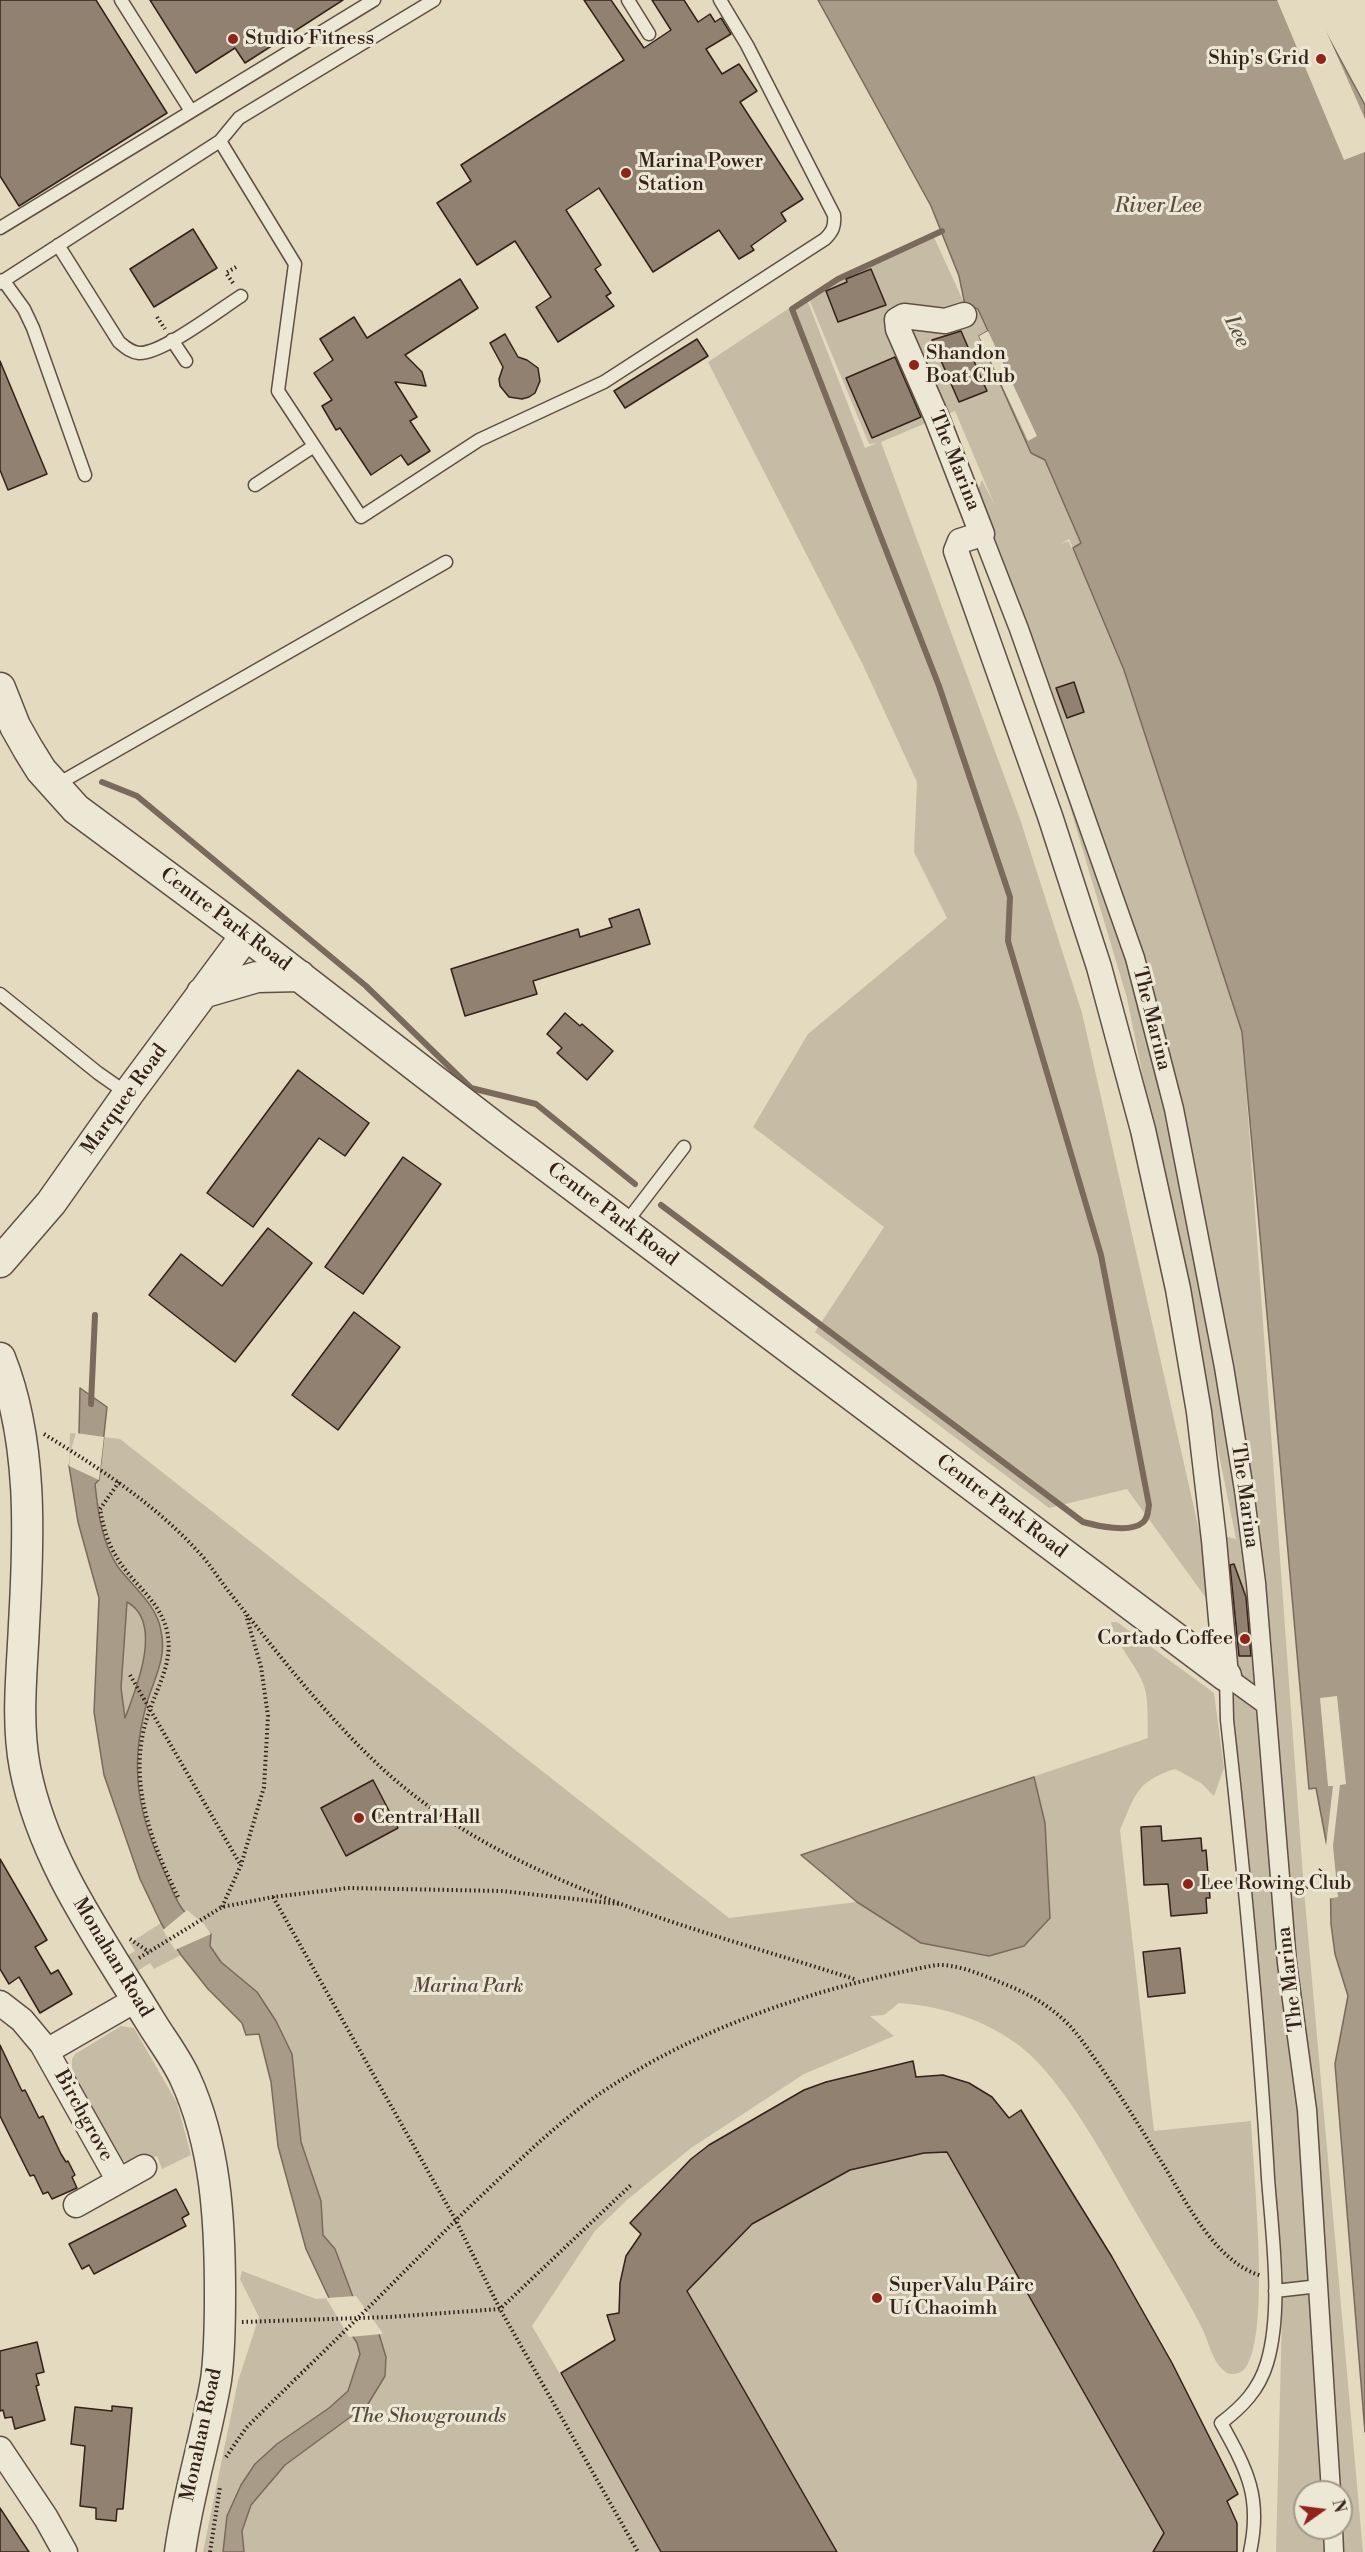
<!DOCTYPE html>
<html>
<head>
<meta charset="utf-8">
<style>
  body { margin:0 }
  #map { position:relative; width:1365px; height:2552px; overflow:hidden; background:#e4dac0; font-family:"Libre Bodoni",serif }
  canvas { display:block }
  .north { position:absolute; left:1293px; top:2480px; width:60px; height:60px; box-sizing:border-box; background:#ede7d6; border:2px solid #a3988a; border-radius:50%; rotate:76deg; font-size:16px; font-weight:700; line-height:24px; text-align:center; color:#342119 }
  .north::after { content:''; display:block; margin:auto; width:21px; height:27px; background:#8f2418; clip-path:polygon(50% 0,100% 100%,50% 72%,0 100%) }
</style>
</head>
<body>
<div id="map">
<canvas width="1365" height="2552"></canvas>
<div class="north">N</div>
</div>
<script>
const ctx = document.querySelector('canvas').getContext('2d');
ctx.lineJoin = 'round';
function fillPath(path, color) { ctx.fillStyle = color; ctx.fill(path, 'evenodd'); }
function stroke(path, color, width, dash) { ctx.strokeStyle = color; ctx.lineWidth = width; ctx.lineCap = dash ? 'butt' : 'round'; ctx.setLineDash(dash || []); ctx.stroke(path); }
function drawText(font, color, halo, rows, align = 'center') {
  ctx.font = font + ' "Libre Bodoni",serif'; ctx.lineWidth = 6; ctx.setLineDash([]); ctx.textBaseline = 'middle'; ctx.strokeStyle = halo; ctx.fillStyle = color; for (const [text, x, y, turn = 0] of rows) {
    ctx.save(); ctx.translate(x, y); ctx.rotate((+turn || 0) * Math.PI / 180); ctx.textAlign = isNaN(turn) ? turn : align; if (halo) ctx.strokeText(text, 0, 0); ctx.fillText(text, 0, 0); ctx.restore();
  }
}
fillPath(new Path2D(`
  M933,235L965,305L978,309L988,331L979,337L1031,453L1045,460L1081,543L1073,548L1069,539L1060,544L1068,541L1076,556L1124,670L1242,1032L1304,1890L1363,2552H1276L1283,2276L1263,2033L1214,1609L1127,1489L1049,1508L815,1332L884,1227L753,1127L808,1034L947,918L914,852L917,782L863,665L708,362L806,297L865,448L877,443L869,444L809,299L839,281ZM955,411L995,506L982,480L970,510L1069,804L1127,998L1236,1539L1199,1530L1082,1013L1020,819L881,442ZM1305,2492H1341V2528H1305Z
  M70,1433L120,1439L729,1918L856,1902L801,1855L1148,1738C1147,1722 1149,1700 1144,1686C1136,1663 1116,1646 1111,1622H1117L1214,1693L1224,1768L1214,1796L1201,1783L1175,1769C1136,1781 1135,1796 1120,1830L1154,2131L1251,2121C1253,2170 1271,2331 1246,2367C1242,2373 1237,2374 1230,2374C1213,2368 1209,2341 1201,2326C1181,2287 1157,2249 1135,2211C1107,2162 1065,2082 1021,2047C987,2020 941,2006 899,2003L884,2015L870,2016L894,2036L804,2074L691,2148L628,2199L595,2231L532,2326L567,2386L561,2373L616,2342L607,2315L619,2312C620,2278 622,2263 641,2234L630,2223L691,2159L709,2145L804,2090L826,2082L913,2061L916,2077L943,2075L992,2097L1009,2117L1021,2110L1172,2363L1238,2494L1227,2501L1237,2523V2552H203L238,2381L259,2317L240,2279L242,2271L316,2299L329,2298L306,2249L278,2146L271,2082L259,2034L246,2035L242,2023L208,1989L181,1955L154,1969L150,1963L134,1973L125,1957L135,1951L130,1943L161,1923L140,1879L104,1775L94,1712L99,1598L78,1522L69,1466Z
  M121,2026L134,2028L177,2103L191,2155L162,2169L157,2156C145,2163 132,2166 120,2159L67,2070L72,2067V2059L75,2054Z`), '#c6bba4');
const water = new Path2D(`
  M818,0H1304L1318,18L1365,105V2432L1335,2064L1348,1996L1335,1954L1331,1924L1330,1862L1316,1788L1309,1789L1242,1032L1124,670L1073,548L1081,543L1045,460L1031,453L979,336L988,331L978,309L965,305L959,276L931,206Z
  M80,1388L107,1407L99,1480L95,1484C98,1513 102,1543 118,1567C133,1587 157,1605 161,1631C168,1662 150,1684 144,1714C130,1772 139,1815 163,1869C169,1882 174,1898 183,1910C191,1919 202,1926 211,1934L210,1946L221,1962L257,1992L276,2021L292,2054L301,2142L321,2201L323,2235L335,2249L353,2297L379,2334L386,2357L385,2376L368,2404L285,2465L251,2505L242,2531L244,2552H223L227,2516L241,2485L255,2464L277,2444L329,2408L348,2391L360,2354L357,2343L329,2298L306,2249L278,2146L271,2082L259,2034L246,2035L242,2023L208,1989L181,1955L161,1923L140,1879L104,1775L94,1712L99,1598L78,1522L69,1466L79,1434ZM127,1602C164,1622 136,1689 125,1718L121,1688Z
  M1034,1777L1045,1823L1050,1918L1024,1946L989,1956L921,1943L857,1902L801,1855Z`);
fillPath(water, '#a89b87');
stroke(water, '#7a6a5b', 1.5);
fillPath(new Path2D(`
  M1277,0H1308L1320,17L1365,119V152L1344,160Z
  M988,331L1037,436L1028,441L979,336Z
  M76,1433L104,1437L99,1480L69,1466L70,1453Z
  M1337,1696L1346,1784L1340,1785L1333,1846L1338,1897L1327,1899V1862L1323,1846H1326L1333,1786H1328L1320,1698Z
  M187,1910L204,1924L211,1934L175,1950L163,1930Z
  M356,2296L382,2332V2334L349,2337L326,2298Z`), '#e4dac0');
stroke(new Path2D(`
  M102,782L137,796L366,986L471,1088L536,1104L635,1184
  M661,1205L1083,1522C1097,1526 1130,1533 1142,1523C1148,1519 1148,1511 1149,1505L1101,1255L1008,941L1010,897L939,686L792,309L838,279L942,231
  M91,1404L95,1315`), '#7a6a5b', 6);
const building = new Path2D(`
  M0,0H96L167,113L19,206L0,176Z
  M150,0H343L245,63L235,48L196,73Z
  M584,0H611L644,48L671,30L652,0H684L698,22L710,14L715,22L721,18L731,34L706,49L722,74L739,64L757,91L740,102L803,199L781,213L786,221L751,246L754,250L739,259L719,230L653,272L599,188L566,210L601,265L595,269L611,293L606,296L614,306L558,342L536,307L551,297L515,241L477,265L437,203L471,181L461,165L624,60Z
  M193,229L217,268L154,307L130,269Z
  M871,269L886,305L838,322L826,291L847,282L846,279Z
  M460,279L478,308L405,355L422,372L426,386L395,382L417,417L410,421L430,451L408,465L401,455L371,475L340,428L336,430L322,406L332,400L314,373L333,360L320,339L354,317L367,338Z
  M961,331L987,391L959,402L932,340Z
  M505,334L518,357L527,360L538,368L540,381L535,393L529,397L522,399L509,397L500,386L499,379L503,367L490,343Z
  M697,339L708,356L625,408L614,391Z
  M895,357L921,417L872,438L846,378Z
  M0,361L47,474L8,490L0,470Z
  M1074,682L1084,712L1067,718L1056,688Z
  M639,909L650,944L533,981L537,994L465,1016L451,969L578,929L580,937L612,927L609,919Z
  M565,1013L580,1026L582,1024L613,1051L587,1080L557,1053L562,1048L547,1034Z
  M298,1070L369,1123L345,1156L319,1138L253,1227L207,1193Z
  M403,1157L441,1184L363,1294L325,1267Z
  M268,1228L312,1263L235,1362L149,1295L181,1254L222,1286Z
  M354,1312L400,1347L338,1430L292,1395Z
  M1234,1564L1246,1597L1251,1656H1239L1230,1565Z
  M373,1780L398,1828L346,1856L321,1808Z
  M1161,1826L1162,1841L1201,1838L1202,1851L1206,1850L1210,1898H1206L1207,1913L1171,1916L1168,1884L1144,1885L1141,1827Z
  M0,1859L47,1940L35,1947L51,1974L58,1970L72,1994L40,2013L19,1977L9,1984L0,1969Z
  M1180,1948L1185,1993L1148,1997L1143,1952Z
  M0,2045L22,2091L25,2090L39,2118L43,2116L61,2154L66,2162L68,2161L75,2175L72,2177L77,2188L52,2199L48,2192L43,2194L34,2175L30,2176L0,2116Z
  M913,2061L916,2077L943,2075L969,2083L992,2097L1009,2118L1021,2110L1112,2257L1172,2363L1238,2494L1227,2501L1237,2523V2552H1153L1164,2533L947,2152L924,2153L850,2170L752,2224L687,2291L837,2552H661L561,2373L615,2340L607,2315L619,2313L620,2283L626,2256L641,2234L630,2223L691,2159L709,2145L804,2090L826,2082Z
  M176,2189L189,2214L182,2218L186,2226L94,2274L89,2265L82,2269L69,2244Z
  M37,2342L44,2372L36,2374L39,2385L36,2386L45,2420L15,2429L12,2417L5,2418L3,2410L0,2411V2351Z
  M112,2406L132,2408L123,2509H117L116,2521L96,2519V2508L80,2506L85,2446L71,2444L75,2407L112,2411Z
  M0,2508L21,2540L29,2552H0Z`);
fillPath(building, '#908170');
stroke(building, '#342119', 1.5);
const service = new Path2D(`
  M121,0L191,111
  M628,0L649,34
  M220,141L295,264L278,391L361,517L479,440L604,382L825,239C833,231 835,226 834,215L747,45L720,0
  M0,228L374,0
  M58,245L119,342C125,347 130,352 139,353C162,354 219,310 241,296
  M3,280L24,309L33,328L85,475
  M0,283L220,141L239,118L434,0
  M172,340L186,361
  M255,485L314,446
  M56,785L446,562
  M0,994L98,1073L128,1094
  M625,1224L684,1147
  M1226,1676L1227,1720C1244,1872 1259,2025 1268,2178C1272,2234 1283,2309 1267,2363C1259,2390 1242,2407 1221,2423C1247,2470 1262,2497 1250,2552
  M1275,2291L1319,2286`);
const pedestrian = new Path2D(`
  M982,534L1019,629L1135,958L1174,1109L1224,1367L1244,1490L1256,1583L1287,1963L1307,2110L1331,2492
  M1226,1676L1266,1705
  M1333,2528L1334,2552`);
const minor = new Path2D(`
  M964,315L945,321L904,316L897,320L898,329L937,418L982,534L960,541L956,551L1050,816L1099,967L1143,1130L1178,1289L1199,1412L1214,1540L1226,1676
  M0,2003L22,2020L42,2044L119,2181
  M47,2051L137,1999
  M76,2205L144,2167
  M0,2449L46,2518L65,2552`);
const tertiary = new Path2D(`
  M0,688L15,726L28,749L41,770L76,809L246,935L496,1128L1226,1676
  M202,993L257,977L300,976
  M0,1262L51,1203L128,1094L246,935
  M0,1358C33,1441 29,1537 24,1625C22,1672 16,1721 25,1768C43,1861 101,1940 149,2019C161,2039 176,2058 185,2078C216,2145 220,2221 220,2293C220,2322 220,2352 216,2380C206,2438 188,2494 180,2552`);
stroke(service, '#604f43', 15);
stroke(pedestrian, '#604f43', 21);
stroke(minor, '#604f43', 27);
stroke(tertiary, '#604f43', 33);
stroke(new Path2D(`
  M233,283L226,273L236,267
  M157,317L165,329
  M44,1434C102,1470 157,1505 203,1557C213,1569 221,1582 230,1593C279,1655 328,1719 386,1772C514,1887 697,1928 857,1980
  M119,1482L100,1509C103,1525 107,1542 116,1556C131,1583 160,1600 167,1631C174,1662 157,1687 148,1715C126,1779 151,1842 179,1899
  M130,1675L240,1864
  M1300,1895L1322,1868
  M273,1897L455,2219L500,2309L638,2552
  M222,1907L241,1865L264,1787L268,1716L261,1667L246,1615
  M130,1939L149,1952
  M139,1958L222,1907L273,1897L348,1888L502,1891L619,1904
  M242,2322L389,2317L500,2309L632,2184
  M226,2457L246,2428C289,2385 333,2343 376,2300C421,2255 465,2210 512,2167C538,2143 563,2120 592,2099C694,2028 814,1988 936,1965C956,1964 978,1973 997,1981C1023,1991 1047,2003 1067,2023C1080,2036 1089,2051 1100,2066C1123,2099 1143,2132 1164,2166C1187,2203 1216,2263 1262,2276
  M210,2552L220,2487`), '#342119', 4, [1.5, 3]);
stroke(service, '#ede7d6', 12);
stroke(pedestrian, '#ede7d6', 18);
stroke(minor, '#ede7d6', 24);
stroke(tertiary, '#ede7d6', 30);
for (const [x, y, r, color] of [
  [233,39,6,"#8f2418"],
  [1321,59,6,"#8f2418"],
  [626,173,6,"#8f2418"],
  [914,365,6,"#8f2418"],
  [1245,1639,6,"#8f2418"],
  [359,1818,6,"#8f2418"],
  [1188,1884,6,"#8f2418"],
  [877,2298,6,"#8f2418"]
]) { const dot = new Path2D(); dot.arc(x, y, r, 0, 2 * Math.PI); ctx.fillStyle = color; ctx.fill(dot); stroke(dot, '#ede7d6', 2); }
drawText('20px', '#342119', '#ede7d6', [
  ["Studio Fitness",245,39],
  ["Ship's Grid",1309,59,"right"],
  ["Marina Power",638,162],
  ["Station",638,185],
  ["Shandon",926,354],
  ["Boat Club",926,377],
  ["Cortado Coffee",1233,1639,"right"],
  ["Central Hall",371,1818],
  ["Lee Rowing Club",1200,1884],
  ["SuperValu Páirc",889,2286],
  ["Uí Chaoimh",889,2309]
], 'left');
drawText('20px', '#342119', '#ede7d6', [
  ["The Marina",954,461,68],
  ["Centre Park Road",225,920,37],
  ["The Marina",1151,1019,76],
  ["Marquee Road",125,1100,-54],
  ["Centre Park Road",612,1215,37],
  ["The Marina",1244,1496,82],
  ["Centre Park Road",1001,1507,37],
  ["Monahan Road",112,1958,59],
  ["The Marina",1291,1979,-97],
  ["Birchgrove",83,2116,61],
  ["Monahan Road",202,2435,-78]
]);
drawText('italic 20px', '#58483c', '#ede7d6', [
  ["Marina Park",468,1987],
  ["The Showgrounds",428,2417]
]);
drawText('italic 21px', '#5d4c40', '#ede7d6', [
  ["River Lee",1158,207],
  ["Lee",1236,332,64]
]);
</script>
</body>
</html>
